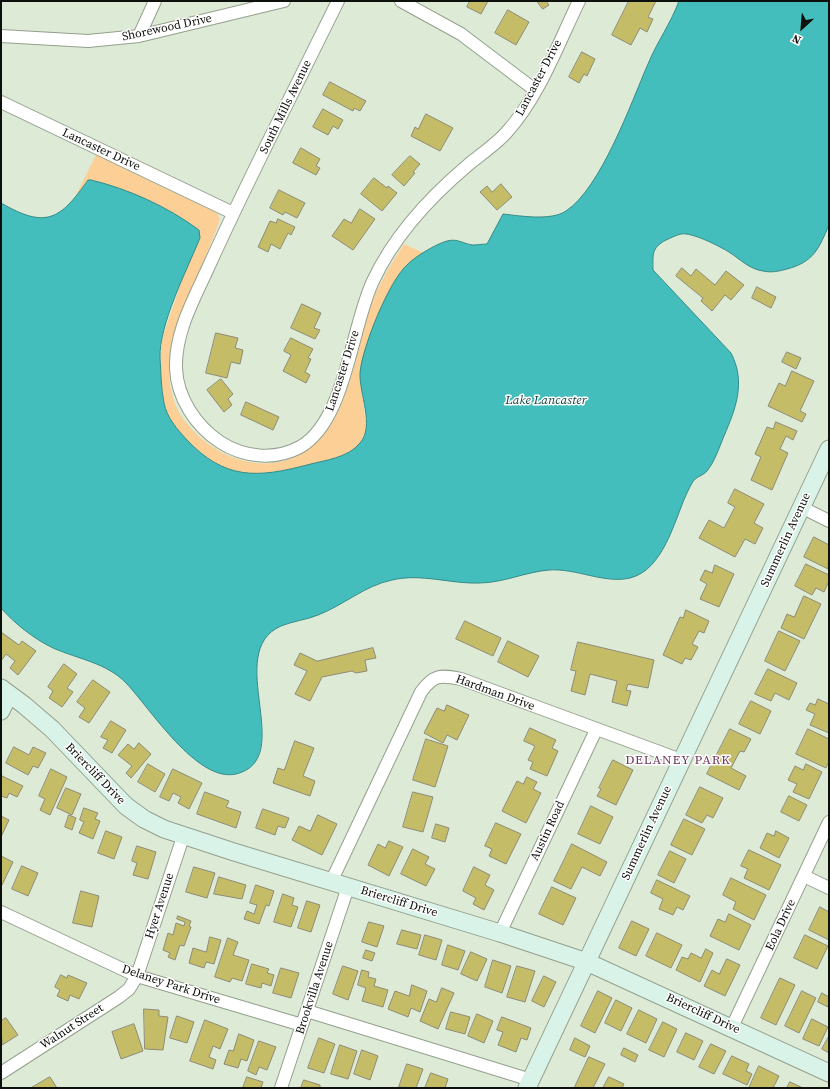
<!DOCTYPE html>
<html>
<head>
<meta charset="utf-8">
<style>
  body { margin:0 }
  #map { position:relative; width:830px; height:1089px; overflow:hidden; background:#ddead6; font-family:"Source Serif 4",serif }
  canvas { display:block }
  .frame { position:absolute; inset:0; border:2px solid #0d110b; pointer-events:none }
  .north { position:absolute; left:782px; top:8px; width:40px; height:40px; -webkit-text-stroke:3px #fff; paint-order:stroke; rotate:206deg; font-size:11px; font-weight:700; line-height:16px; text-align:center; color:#0d110b }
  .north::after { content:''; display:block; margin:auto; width:14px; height:18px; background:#0d110b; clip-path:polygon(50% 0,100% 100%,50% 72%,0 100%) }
</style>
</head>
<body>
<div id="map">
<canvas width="830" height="1089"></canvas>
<div class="frame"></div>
<div class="north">N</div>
</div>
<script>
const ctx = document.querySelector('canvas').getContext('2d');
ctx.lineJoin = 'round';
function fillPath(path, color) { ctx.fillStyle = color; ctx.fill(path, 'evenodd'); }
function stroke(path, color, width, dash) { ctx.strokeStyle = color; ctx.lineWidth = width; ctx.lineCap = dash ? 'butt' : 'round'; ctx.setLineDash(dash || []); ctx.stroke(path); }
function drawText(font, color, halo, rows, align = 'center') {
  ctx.font = font + ' "Source Serif 4",serif'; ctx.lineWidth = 3; ctx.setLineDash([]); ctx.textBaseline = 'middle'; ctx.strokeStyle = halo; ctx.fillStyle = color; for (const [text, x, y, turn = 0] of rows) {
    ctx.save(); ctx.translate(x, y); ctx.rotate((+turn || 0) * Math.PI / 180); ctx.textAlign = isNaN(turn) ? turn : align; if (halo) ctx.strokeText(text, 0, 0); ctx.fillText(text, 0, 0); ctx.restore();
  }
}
fillPath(new Path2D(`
  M96,155L217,213L220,219L217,228L173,337C167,361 167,392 180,414C206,455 263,480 306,451C349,423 354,354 370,308C378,285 391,264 404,244L424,253L377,318L367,346L360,373L366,427C365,438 358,448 348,453C326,464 258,478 235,472C223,469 213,462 204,455C191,445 178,433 170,420C158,399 159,359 163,336L199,230C168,207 129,189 91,180H88L72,203Z`), '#fccf97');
const water = new Path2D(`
  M679,1H829V225C819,248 814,262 787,269C780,271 771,273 763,271C749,269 740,259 729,252C719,246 692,232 681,234C676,235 671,238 666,240C651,248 653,255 653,270L731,353C746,382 736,408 724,436C719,448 715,461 707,471C704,475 698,476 694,480C691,484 688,491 686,495C674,522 663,570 630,578C604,584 576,568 549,570C525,572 503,583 479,583C450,584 421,573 392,580C364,586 344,605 318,615C306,620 293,621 281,626C222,652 298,759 236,774C197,783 150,708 126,683C107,663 78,659 53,648C34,639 14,623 1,608V203C46,229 60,220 88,180H91C129,189 168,207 199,230L200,238C187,270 159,324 160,358C161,372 161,389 164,403C167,418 177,429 187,440C225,480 257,478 307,465C325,460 348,458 360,443C375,426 359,393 360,373C362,348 389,280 408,264C416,256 436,244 447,241C458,238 463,244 473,245C477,245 482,244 487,244L503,214C521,216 551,221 566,211C601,188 631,103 648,64C657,42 671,23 679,1Z`);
fillPath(water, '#44bebc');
stroke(water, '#348a87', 1);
const building = new Path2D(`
  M470,1H488L481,14L467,7Z
  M537,1H546L549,5L543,9Z
  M629,1H656L648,17L653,19L647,32L640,28L631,45L612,35Z
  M508,10L529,22L516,45L495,33Z
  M582,52L595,59L587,76L584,74L579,83L569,77Z
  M330,82L366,101L360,111L354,108L353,111L323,95Z
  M323,109L343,120L338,129L333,126L328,135L313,127Z
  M426,114L453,128L440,151L411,136L415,127L418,129Z
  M301,148L320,159L316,166L320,168L316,175L293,163Z
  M410,156L420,164L413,172L415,173L404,186L392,175Z
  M374,178L387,188L388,186L397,193L382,211L361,194Z
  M501,184L512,197L497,210L480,192L487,186L492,192Z
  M279,190L305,203L297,218L285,212L283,215L270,208Z
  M360,209L375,219L353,250L332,236L344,219L351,223Z
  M278,219L295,227L291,235L288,233L280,249L271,244L268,252L258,247L270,221L276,223Z
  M682,268L691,276L696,269L715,285L726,271L744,285L731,300L725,295L712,311L701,301L703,298L676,276Z
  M757,287L776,297L771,308L752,298Z
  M302,304L321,313L314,328L320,330L315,339L291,328Z
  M216,333L238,338L235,348L243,350L240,364L231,362L227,378L206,373Z
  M291,338L313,349L308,358L311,359L305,372L310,375L306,383L283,371L291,355L284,351Z
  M787,352L801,358L796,369L782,362Z
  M792,371L814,381L800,411L806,414L802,422L768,406L779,383L785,386Z
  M221,379L233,394L228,399L232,405L224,412L207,390Z
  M246,402L279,417L273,430L241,415Z
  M776,422L797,431L793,440L786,436L780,449L788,453L772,490L751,480L761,457L755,454L767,427L773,429Z
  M735,489L764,504L754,523L763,528L755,544L745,539L735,557L699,538L709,520L724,528L735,507L728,503Z
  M814,537L829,545L828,569L804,557Z
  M806,564L829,575V581L824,592L816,588L812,595L795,586Z
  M715,565L734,574L719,607L700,599L707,584L700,580L705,570L712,573Z
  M804,596L821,604L804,639L781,628L787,614L794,617Z
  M686,610L709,621L704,633L699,631L692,644L698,647L691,660L685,658L682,664L663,655L680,617L683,618Z
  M465,621L501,638L493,656L456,639Z
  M779,631L800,641L785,671L765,661Z
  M1,632L19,645L22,641L36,651L18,675L10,668L15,661L6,654L1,661Z
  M508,641L539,656L528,677L498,662Z
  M578,642L654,660L648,688L628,684L626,690L631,691L627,706L612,702L617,681L590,674L585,695L571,691L576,671L571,670Z
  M373,648L376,658L365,660L367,671L356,673L352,671L322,677L310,701L295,694L307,671L294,665L300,653L317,661Z
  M64,664L77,674L67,688L73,692L62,707L49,698L53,691L48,687Z
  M768,669L797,683L789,700L775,693L771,701L755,694Z
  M93,680L110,692L89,723L79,717L85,708L77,702Z
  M818,699L829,704V733L810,725L815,714L806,710L810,703L815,705Z
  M751,701L771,711L760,734L739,724Z
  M447,705L469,715L457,740L447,735L443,743L424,733L437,708L444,711Z
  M111,721L126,730L112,753L103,748L108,740L101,737Z
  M530,728L556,740L552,748L558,751L547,776L530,769L533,762L528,760L535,746L524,741Z
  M730,729L751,739L744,752L740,751L731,768L746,776L739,790L707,774Z
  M808,729L829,739V761L826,768L796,754Z
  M426,739L448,746L435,787L413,780Z
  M295,741L314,748L303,776L315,781L310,796L273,783L278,768L284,770Z
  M139,743L151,754L131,778L126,773L132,766L118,755L128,744L134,749Z
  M14,747L29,755L33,747L46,753L38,768L33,766L28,775L6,763Z
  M613,760L633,770L616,805L597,796L601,789L599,788Z
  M148,764L165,774L155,792L138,782Z
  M806,764L822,772L809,799L793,792L797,784L788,780L795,766L803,770Z
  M51,769L67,777L50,815L40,810L45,799L39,796Z
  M173,769L202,783L189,809L178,803L181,797L173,793L169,801L160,797Z
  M2,776L23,786L17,797L9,793L7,798L1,796Z
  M527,777L537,782L533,789L541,793L526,823L502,811L517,781L523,784Z
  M700,787L723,798L713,818L707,815L702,823L686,815Z
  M66,788L81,794L72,815L57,808Z
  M205,792L229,801L226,807L241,812L236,828L197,814Z
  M413,792L433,797L423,832L403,827Z
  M789,796L807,805L799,821L781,812Z
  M591,806L613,817L600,844L578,834Z
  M84,808L98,813L95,819L100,821L93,839L79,833L84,822L80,820Z
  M263,809L289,818L285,828L278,826L275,835L256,828Z
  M69,815L76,818L72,830L65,827Z
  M318,815L337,824L322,855L292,840L299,826L310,831Z
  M1,816L9,820L1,837Z
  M684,819L705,829L692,855L671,845Z
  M496,823L521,834L506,864L489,856L492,849L485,846Z
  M436,824L449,828L445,842L432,838Z
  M106,831L122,837L114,859L98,853Z
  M776,831L789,838L779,858L760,848L767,833L774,836Z
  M389,841L403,847L389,876L368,865L378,844L385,848Z
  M572,844L607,862L600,876L582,867L571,889L554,881Z
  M137,846L156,852L148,879L133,875L137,863L132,861Z
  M413,849L429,857L425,864L435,869L426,886L401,874Z
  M749,850L781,865L769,890L744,878L748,869L741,866Z
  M670,851L686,859L674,883L658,875Z
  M1,856L13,862L2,885H1Z
  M22,866L38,873L28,896L12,889Z
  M194,867L215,873L207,898L186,892Z
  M474,867L490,875L485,885L494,890L484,910L473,904L476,898L463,891Z
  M219,877L246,885L242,899L214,894Z
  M731,878L766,895L754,920L733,909L736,902L723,895Z
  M657,880L690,896L683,910L677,907L673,915L659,909L663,899L651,893Z
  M256,885L274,891L269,906L266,905L259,924L244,919L247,911L254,914L257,905L250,903Z
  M552,887L576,898L563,925L539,914Z
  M81,891L99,896L92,927L73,923Z
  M283,894L294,898L292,905L298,907L291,927L274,922Z
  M307,901L320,905L311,932L298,928Z
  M820,907L829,912V940L809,930Z
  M729,914L751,925L739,950L710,936L718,919L725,922Z
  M178,916L191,921L189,926L191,927L184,946L180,945L175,960L168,957L170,953L163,950L168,933L173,935L176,923L184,926L185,922L177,919Z
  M632,921L649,929L636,956L619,948Z
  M369,922L384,926L377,947L362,942Z
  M402,930L421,935L417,949L397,944Z
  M657,933L682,945L671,968L646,956Z
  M425,935L442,940L436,960L419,955Z
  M805,935L828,946L817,969L794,958Z
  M210,937L221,940L214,964L206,962L204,968L189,963L193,948L206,952Z
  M228,938L238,942L233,955L249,960L242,981L232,978L230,982L215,977Z
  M448,945L465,951L458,970L442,965Z
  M706,949L713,953L700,982L676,970L682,957L688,959L691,953L701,958Z
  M366,950L375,953L372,961L363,958Z
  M471,952L487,959L477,981L461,974Z
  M727,959L740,965L725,996L704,986L712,970L719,974Z
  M493,960L511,966L502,993L485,987Z
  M252,964L269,969L267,973L274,975L271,986L262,983L261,988L246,984Z
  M343,966L358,971L348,1000L333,994Z
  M517,966L535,971L525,1002L507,997Z
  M281,968L299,973L291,998L273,993Z
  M362,970L369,972L368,977L376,979L374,986L388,990L383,1007L362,1001L366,988L358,985Z
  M61,975L67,978L68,975L87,983L79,999L70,995L68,1001L57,996L60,990L55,987Z
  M544,976L556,982L544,1007L532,1001Z
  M780,978L795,985L776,1025L761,1018Z
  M412,985L427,991L420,1012L411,1008L408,1017L388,1009L395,991L409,996Z
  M442,988L454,993L438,1029L420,1021L429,999L436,1002Z
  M598,991L612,998L595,1033L581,1026Z
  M802,991L816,998L799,1033L785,1026Z
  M822,993L829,997L828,1007L818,1002Z
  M616,1000L632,1008L621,1031L605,1023Z
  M144,1009L159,1010V1016L168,1017L163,1050L145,1049Z
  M639,1010L657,1019L646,1043L627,1034Z
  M451,1012L470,1017L465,1034L446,1029Z
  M477,1014L493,1021L484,1043L468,1036Z
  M177,1016L194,1022L187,1043L170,1038Z
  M502,1017L531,1028L527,1040L521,1038L516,1052L498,1045L503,1032L497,1030Z
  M6,1018L18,1035L2,1045L1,1021Z
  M812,1019L828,1027L819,1046L803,1039Z
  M205,1020L228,1029L220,1049L213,1046L209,1057L216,1060L213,1069L190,1061Z
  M663,1022L677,1029L664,1057L649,1050Z
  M134,1024L143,1051L121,1059L112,1032Z
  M686,1033L703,1041L694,1060L677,1052Z
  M239,1034L254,1040L247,1061L241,1059L238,1068L224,1064L229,1050L233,1051Z
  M829,1036V1053L822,1049Z
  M319,1038L335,1044L324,1073L308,1068Z
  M575,1038L590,1046L585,1057L570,1050Z
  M259,1041L276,1047L267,1070L259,1067L256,1075L248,1071Z
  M711,1044L726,1051L714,1074L699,1067Z
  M340,1045L357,1051L348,1079L331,1074Z
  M624,1048L638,1055L635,1062L621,1055Z
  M362,1050L378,1056L370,1080L354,1074Z
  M732,1056L749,1064L746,1071L752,1074L747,1085L723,1074Z
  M589,1057L605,1064L593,1088H578L575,1087Z
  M407,1064L423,1069L416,1088L399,1087Z
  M759,1066L779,1076L773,1088H749Z
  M431,1073L448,1079L445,1088H425Z
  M50,1077L57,1088H31Z
  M247,1077L263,1082L261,1088H243Z
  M609,1077L624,1084L622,1088H603Z
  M304,1080L320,1085V1088H301Z
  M790,1082L803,1088H787Z`);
fillPath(building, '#c5bc68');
stroke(building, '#8d8b77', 1);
const street = new Path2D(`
  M338,1C321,36 303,71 286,106C259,160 233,213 208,268C194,299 175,332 176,368C177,398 196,426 220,442C243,457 274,461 300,447C346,421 351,327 373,281C394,236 430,197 468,165C480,155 495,145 506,133C539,97 558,44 579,1
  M401,1L461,34L535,90
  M1,36L88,41L139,36L284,1
  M139,36L155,1
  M1,102L233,213
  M801,507L829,521
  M804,876L829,888
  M331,882L421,692C434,674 441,675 461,679L681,760
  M1,912L137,976L302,1025
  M500,933L596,730
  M307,1011L531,1080
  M732,1027L829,822
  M1,1073L119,997L129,989L137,976L183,837
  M281,1088L348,887`);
const secondary = new Path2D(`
  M1,688L24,705L52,729L126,806L144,819L164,829L234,852L500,933L587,962L829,1073
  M1,711L9,694
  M527,1088L829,449`);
stroke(street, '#94a08d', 14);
stroke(secondary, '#94a08d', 19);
stroke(street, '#fff', 12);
stroke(secondary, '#daf3e8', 17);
drawText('12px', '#0d110b', '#fff', [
  ["Shorewood Drive",167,28,-12],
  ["Lancaster Drive",539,78,-62],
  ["South Mills Avenue",286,107,-64],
  ["Lancaster Drive",101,150,25],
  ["Lancaster Drive",343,371,-72],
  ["Summerlin Avenue",786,540,-65],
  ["Hardman Drive",495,693,20],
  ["Briercliff Drive",95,774,46],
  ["Austin Road",548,831,-65],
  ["Summerlin Avenue",647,833,-65],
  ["Briercliff Drive",399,902,17],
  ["Hyer Avenue",160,906,-72],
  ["Eola Drive",781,925,-65],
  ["Delaney Park Drive",171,985,18],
  ["Brookvilla Avenue",315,988,-72],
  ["Briercliff Drive",703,1014,25],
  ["Walnut Street",72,1027,-33]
]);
drawText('italic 13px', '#0f4544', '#fff', [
  ["Lake Lancaster",546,401]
]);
ctx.letterSpacing = '1px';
drawText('13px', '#73375e', '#fff', [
  ["DELANEY PARK",678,761]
]);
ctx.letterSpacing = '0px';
</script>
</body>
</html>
